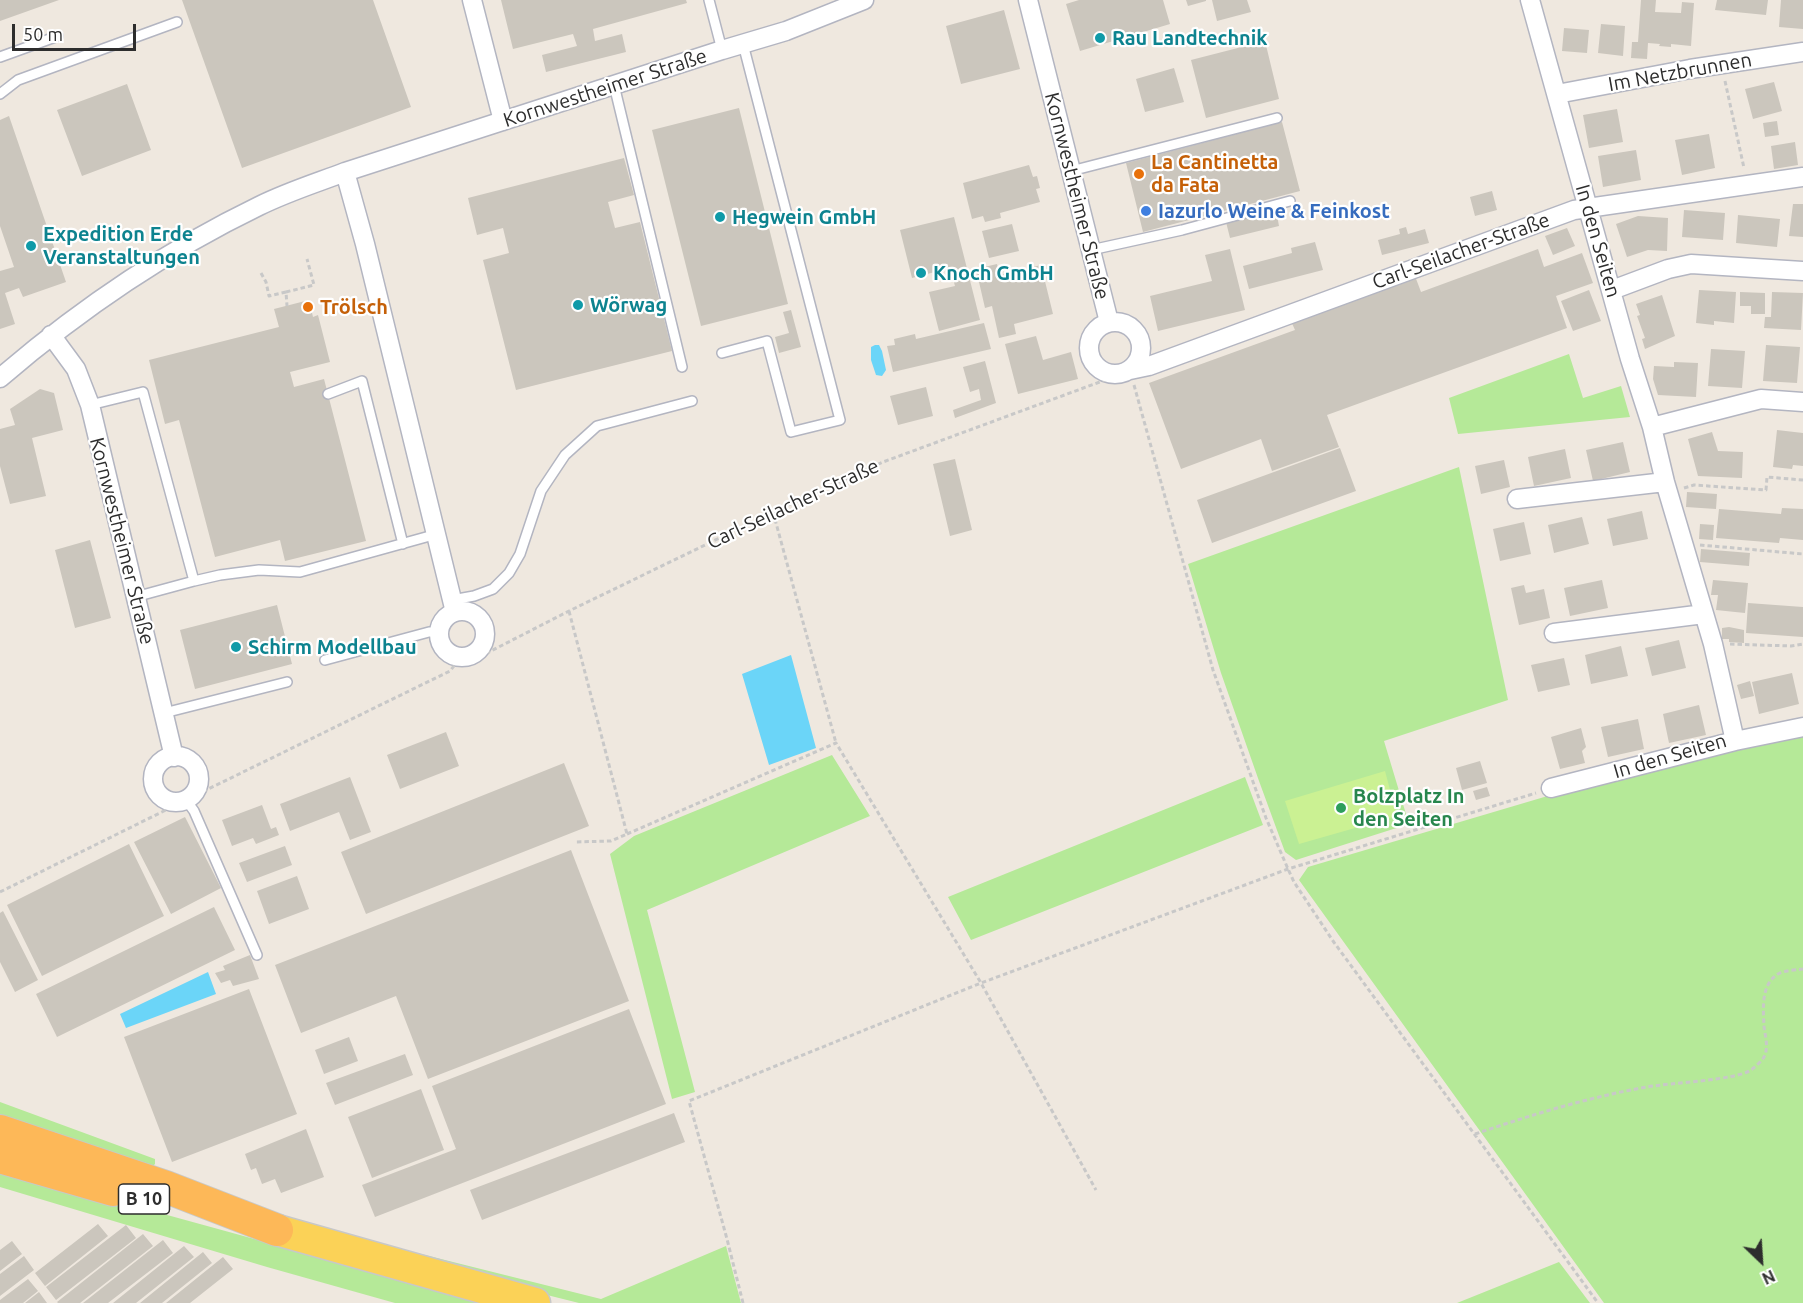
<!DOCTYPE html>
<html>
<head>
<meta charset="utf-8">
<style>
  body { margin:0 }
  #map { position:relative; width:1803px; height:1303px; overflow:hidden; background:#efe8df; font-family:Ubuntu,sans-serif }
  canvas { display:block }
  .north { position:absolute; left:1731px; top:1231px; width:60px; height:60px; -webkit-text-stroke:4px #fff; paint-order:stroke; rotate:155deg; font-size:16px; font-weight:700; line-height:24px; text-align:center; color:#2d2d2d }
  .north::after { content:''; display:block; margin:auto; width:21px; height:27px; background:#2d2d2d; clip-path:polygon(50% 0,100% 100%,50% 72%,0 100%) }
  .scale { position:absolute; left:12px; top:24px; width:124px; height:27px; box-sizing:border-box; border:3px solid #2d2d2d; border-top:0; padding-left:8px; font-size:18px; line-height:21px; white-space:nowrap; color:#2d2d2d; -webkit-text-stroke:4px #fff; paint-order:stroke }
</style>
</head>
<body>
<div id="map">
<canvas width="1803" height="1303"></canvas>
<div class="north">N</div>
<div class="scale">50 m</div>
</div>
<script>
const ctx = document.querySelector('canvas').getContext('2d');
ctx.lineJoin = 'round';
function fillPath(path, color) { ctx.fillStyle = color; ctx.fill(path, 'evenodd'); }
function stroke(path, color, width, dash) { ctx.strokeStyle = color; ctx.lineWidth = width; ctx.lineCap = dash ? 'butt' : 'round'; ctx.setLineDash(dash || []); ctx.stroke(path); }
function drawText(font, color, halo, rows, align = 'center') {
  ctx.font = font + ' Ubuntu,sans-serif'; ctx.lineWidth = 4.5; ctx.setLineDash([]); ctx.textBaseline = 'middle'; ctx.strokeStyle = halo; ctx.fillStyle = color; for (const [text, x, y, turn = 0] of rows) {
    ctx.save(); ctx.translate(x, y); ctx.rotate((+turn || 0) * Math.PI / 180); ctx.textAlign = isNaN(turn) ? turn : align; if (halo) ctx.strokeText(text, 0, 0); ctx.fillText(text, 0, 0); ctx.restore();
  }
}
fillPath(new Path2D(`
  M1569,354L1583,398L1621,386L1630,417L1458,434L1449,398Z
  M1459,467L1508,700L1384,741L1409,824L1296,860L1285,852L1259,781L1221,673L1188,564Z
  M1803,735V1303H1604L1299,880L1308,867L1551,795L1740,745Z
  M832,755L870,816L647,910L695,1092L672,1099L610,854L634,836Z
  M1245,777L1263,825L971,940L948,897Z
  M0,1102L155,1159V1164L151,1168L0,1118Z
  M0,1169L487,1303H395L267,1267L0,1187Z
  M726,1246L741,1303H579L531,1291L408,1254L413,1252L601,1299Z
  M1559,1262L1590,1303H1457Z`), '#b5e998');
fillPath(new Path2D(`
  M1385,771L1397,816L1299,844L1285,801Z`), '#cbf193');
fillPath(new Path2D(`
  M875,345H879L882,351L886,370L882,376L876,375L871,360V347Z
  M791,655L816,748L769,765L742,674Z
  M208,972L216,994L126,1028L120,1014Z`), '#6bd5f8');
fillPath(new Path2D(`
  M0,0H59L0,21Z
  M182,0H373L411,107L242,168Z
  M501,0H686L687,3L593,29L595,41L622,34L626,52L546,72L542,55L577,46L573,34L513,49Z
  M1079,0H1163L1170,24L1080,51L1066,4Z
  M1186,0H1206V1L1188,6Z
  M1212,0H1247L1251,12L1217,21Z
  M1641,0H1656L1655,12L1681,13L1682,2L1694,3L1691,46L1671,44V47L1659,46L1660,44L1648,43L1647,59L1631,58L1632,42H1638Z
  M1717,0H1768L1766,15L1715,10Z
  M1781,0H1803V29L1779,27Z
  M1004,10L1020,69L961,84L946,26Z
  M1601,24L1625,26L1623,56L1598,53Z
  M1564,28L1589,30L1587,53L1562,51Z
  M1265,41L1279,99L1206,118L1191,60Z
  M1174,68L1184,102L1145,112L1136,79Z
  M1774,82L1782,111L1753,119L1745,89Z
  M127,84L151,150L82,176L57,110Z
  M739,108L788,304L701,326L652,130Z
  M1617,109L1623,142L1589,148L1583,115Z
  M9,116L66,282L23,297L19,288L5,293L15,324L0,329V271L14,267L0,226V120Z
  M1777,121L1779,135L1765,137L1763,123Z
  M1282,122L1300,191L1143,232L1126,163Z
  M1709,134L1715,168L1682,175L1675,140Z
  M1795,142L1798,165L1774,169L1771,146Z
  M1636,150L1641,180L1603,187L1598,156Z
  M624,158L634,195L608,202L615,228L640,222L672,351L516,390L483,260L509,253L503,228L477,235L468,198Z
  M1029,165L1033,177L1037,176L1040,188L1036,189L1040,202L1000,213L1001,218L985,222L983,216L972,219L963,183Z
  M1492,191L1497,210L1475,216L1470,197Z
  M1793,204H1803V237L1789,236Z
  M1276,210L1279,226L1230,238L1226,222Z
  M1684,210L1725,213L1723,240L1682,237Z
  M1738,215L1780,219L1777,247L1736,243Z
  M1638,216L1668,218L1667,251L1648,250L1627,257L1616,224Z
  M954,217L980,320L939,331L929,292L955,286L950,268L912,278L900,230Z
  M1012,224L1019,251L989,258L982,231Z
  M1406,227L1408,234L1425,229L1429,243L1382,255L1378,240L1400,234L1399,229Z
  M1567,228L1575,246L1553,255L1545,236Z
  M1315,242L1323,270L1249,289L1243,266L1292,253L1291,248Z
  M1230,249L1245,310L1158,331L1150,296L1212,281L1205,255Z
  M1538,249L1544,267L1582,253L1593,283L1556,296L1567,328L1327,415L1339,447L1272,471L1261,439L1181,469L1149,383L1295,330L1291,321L1415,276L1421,292Z
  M997,264L1000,275L1041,265L1053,314L1014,324L1016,334L999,338L992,306L985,308L976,269Z
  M1589,290L1601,321L1573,331L1561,301Z
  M1699,290L1736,292L1734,323L1714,321V325L1696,323Z
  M1740,292L1765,293V314H1751V306H1740Z
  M1772,292L1803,293L1801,330L1764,328L1765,317H1771Z
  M1662,295L1675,336L1645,349L1642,339L1645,338L1637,316L1640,315L1636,304Z
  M309,300L313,317L318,315L330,362L290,372L294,387L324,379L366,541L285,561L280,540L215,557L179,420L165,424L149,360L279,327L274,309Z
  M791,310L801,347L779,353L775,337L789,333L783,312Z
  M984,323L991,349L893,372L887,346L895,345L894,339L915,334L916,339Z
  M1036,336L1043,360L1071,352L1078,379L1018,394L1005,344Z
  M1766,345L1800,347L1797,383L1763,381Z
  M1711,349L1745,351L1742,388L1708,386Z
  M985,361L996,403L955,418L953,410L981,400L979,389L970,392L963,367Z
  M1674,362L1698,363L1696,397L1658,395L1653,379L1654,366L1674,367Z
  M926,387L933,416L898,425L890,396Z
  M40,389L54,393L63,430L32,438L46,496L10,504L0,466V429L15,425L10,409Z
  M1777,430L1803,433V466L1793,465L1792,469L1773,467Z
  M1712,432L1718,451L1743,452L1742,478L1698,476L1688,439Z
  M1623,442L1630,472L1593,481L1586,450Z
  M1340,448L1356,491L1212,543L1197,500Z
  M1565,449L1571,478L1534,486L1528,457Z
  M955,459L972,530L950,536L933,464Z
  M1504,460L1510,487L1481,494L1475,466Z
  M1687,492L1717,494L1716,509L1686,507Z
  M1782,508L1803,509V540L1780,538L1779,543L1716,538L1719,509L1781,514Z
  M1642,511L1648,539L1613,546L1607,519Z
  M1582,517L1589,544L1554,553L1548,525Z
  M1524,522L1531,554L1500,561L1493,529Z
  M1700,524L1714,525L1713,540L1699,539Z
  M90,540L111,618L75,628L55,550Z
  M1701,549L1750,553L1749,566L1700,562Z
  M1602,580L1608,608L1570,616L1564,588Z
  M1713,580L1748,583L1745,613L1716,610L1718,595H1711Z
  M1524,585L1526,593L1544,589L1550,618L1519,625L1511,588Z
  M1748,603L1803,607V637L1746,633Z
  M277,605L292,664L195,689L180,630Z
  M1729,627L1744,630V643L1729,642V639H1722V628Z
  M1679,640L1686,668L1652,676L1645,648Z
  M1621,646L1628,676L1591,684L1585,655Z
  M1564,658L1570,685L1538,692L1531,665Z
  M1792,673L1799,704L1759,714L1752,682Z
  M1750,681L1754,696L1741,699L1737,685Z
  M1699,705L1706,735L1669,743L1663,714Z
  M1638,719L1644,749L1608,757L1601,727Z
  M1581,728L1586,747L1582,751L1585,763L1560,769L1551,737Z
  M446,732L459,766L400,789L387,755Z
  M1480,761L1487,783L1462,790L1456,768Z
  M564,763L589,826L366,914L341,852Z
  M350,777L371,832L350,840L339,812L290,831L280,804Z
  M1487,787L1490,796L1476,800L1473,791Z
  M262,805L271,829L276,827L279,835L256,844L253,838L232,846L222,820Z
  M185,817L221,888L171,914L134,842Z
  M129,844L164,916L42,976L7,905Z
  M285,846L292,865L247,882L239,863Z
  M571,850L629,1001L428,1079L396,996L301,1033L275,965Z
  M297,876L309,909L269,924L257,891Z
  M214,907L235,950L57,1037L36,994Z
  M3,911L38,980L15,992L0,962V913Z
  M250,955L259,979L233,986L230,980L221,983L215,973L225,970L223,966Z
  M249,989L297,1114L172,1162L124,1037Z
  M629,1009L666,1104L375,1217L362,1185L456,1149L432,1086Z
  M349,1037L358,1061L324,1074L315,1050Z
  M405,1054L413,1075L335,1105L326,1083Z
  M421,1089L444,1150L372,1178L348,1117Z
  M674,1113L685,1142L482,1220L470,1190Z
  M306,1129L324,1177L281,1193L275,1179L262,1184L256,1168L251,1170L245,1154Z
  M98,1224L108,1236L45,1286L35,1273Z
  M126,1225L136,1238L56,1300L46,1287Z
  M143,1234L153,1246L80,1303H58L57,1302Z
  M163,1240L173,1253L108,1303H83Z
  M12,1241L22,1254L0,1271V1250Z
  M184,1246L194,1257L136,1303H113Z
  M203,1252L212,1263L162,1303H140Z
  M24,1256L34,1270L0,1296V1274Z
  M223,1257L233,1269L190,1303H166Z
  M28,1279L38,1291L23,1303H0V1300Z
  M39,1292L47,1303H25Z`), '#cbc6bd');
const service = new Path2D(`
  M709,0L722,50
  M0,57L58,36
  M614,85L682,367
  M0,94L18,80L177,22
  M1071,171L1277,118
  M1091,250L1182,230L1290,201
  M722,353L767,341L791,432L840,420L743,44
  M328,394L362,381L403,544
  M90,405L143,392L194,581L220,575L259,570L300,572L437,534
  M135,597L194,581
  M452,600L474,596L493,589L509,573L520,554L541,491L565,455L597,426L692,401
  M325,660L429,632H439
  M164,713L287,682
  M186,800L194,811L257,955`);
const minor = new Path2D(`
  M472,0L503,121
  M1028,0L1109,322
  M1530,0L1630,359L1652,427L1665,482L1713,644L1735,741
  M1557,94L1690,69L1803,52
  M345,172L365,244L455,612
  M1612,290L1668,269L1691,264L1803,271
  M1089 348a26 26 0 1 1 52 0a26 26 0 1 1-52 0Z
  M51,335L76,369L90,405L174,757
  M1130,370L1149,366L1574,210L1803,177
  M0,378C79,310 166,251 259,206C287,192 316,183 345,172L722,50L786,31L864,0
  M1652,427L1761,399L1803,402
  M1517,499L1665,482
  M439 634a23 23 0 1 1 46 0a23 23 0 1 1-46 0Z
  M1554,633L1704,614
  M153 779a23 23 0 1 1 46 0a23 23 0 1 1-46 0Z
  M1551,788L1735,741L1803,727`);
const primary = new Path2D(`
  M277,1230L535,1303`);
const trunk = new Path2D(`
  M0,1131L166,1187L277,1230
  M0,1157L113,1190`);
stroke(service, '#b3b5c1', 12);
stroke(minor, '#b3b5c1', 21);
stroke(primary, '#c8c8c8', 33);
stroke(trunk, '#c8c8c8', 34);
stroke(new Path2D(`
  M1725,81L1744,168
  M261,273L266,282L269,296L286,292L287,306
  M286,292L314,285L307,259
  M1134,385L1213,670L1266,818L1288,869L1294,882L1333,941L1598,1303
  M1684,488L1694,485L1766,490L1767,477L1803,480
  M773,512L836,743
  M1700,545L1803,554
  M569,611L627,834L611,841L574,842
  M1730,644L1791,646L1803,644
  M478,651L489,652L569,611L773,512L883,462L1116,376
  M196,795L450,671L461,657
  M627,834L836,743L981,983L1096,1190
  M0,892L176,805
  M1475,1134C1531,1115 1589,1097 1647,1087C1669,1083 1737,1080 1751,1070C1755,1067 1762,1061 1764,1057C1769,1047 1765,1036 1764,1026C1763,1007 1761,982 1780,973C1787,970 1796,970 1803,969
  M743,1303L727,1239L689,1101L981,983L1288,869L1536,793`), '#c8c8c8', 3, [4.5, 3]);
stroke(service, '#fff', 9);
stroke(minor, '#fff', 18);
stroke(primary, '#fbd257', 30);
stroke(trunk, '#fdb858', 32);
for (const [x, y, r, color] of [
  [1100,38,6,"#0f9aa8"],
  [1139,174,6,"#e8710a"],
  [1146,211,6,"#3f7fe0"],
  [720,217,6,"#0f9aa8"],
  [31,246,6,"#0f9aa8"],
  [921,273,6,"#0f9aa8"],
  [578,305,6,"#0f9aa8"],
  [308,307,6,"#e8710a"],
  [236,647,6,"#0f9aa8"],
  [1341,808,6,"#2e9e5b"]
]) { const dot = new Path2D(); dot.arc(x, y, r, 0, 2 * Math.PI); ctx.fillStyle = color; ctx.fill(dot); stroke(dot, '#fff', 2); }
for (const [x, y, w] of [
  [144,1199,51]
]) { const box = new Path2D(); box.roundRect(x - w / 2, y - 15, w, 30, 4.5); ctx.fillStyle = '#fff'; ctx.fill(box); stroke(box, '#2d2d2d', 1.5); }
drawText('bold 18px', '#2d2d2d', null, [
  ["B 10",144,1199]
]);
drawText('bold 20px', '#0d838f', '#fff', [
  ["Rau Landtechnik",1112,38],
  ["Hegwein GmbH",732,217],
  ["Expedition Erde",43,234],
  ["Veranstaltungen",43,257],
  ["Knoch GmbH",933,273],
  ["Wörwag",590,305],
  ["Schirm Modellbau",248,647]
], 'left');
drawText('20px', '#2d2d2d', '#fff', [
  ["Im Netzbrunnen",1680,72,-10],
  ["Kornwestheimer Straße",605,88,-18],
  ["Kornwestheimer Straße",1077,196,76],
  ["In den Seiten",1598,241,74],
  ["Carl-Seilacher-Straße",1461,251,-20],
  ["Carl-Seilacher-Straße",793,504,-25],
  ["Kornwestheimer Straße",122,541,76],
  ["In den Seiten",1670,756,-16]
]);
drawText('bold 20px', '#c56008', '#fff', [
  ["La Cantinetta",1151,162],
  ["da Fata",1151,185],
  ["Trölsch",320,307]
], 'left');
drawText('bold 20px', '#366cbe', '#fff', [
  ["Iazurlo Weine & Feinkost",1158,211]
], 'left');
drawText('bold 20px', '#27864d', '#fff', [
  ["Bolzplatz In",1353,796],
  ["den Seiten",1353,819]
], 'left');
</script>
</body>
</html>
